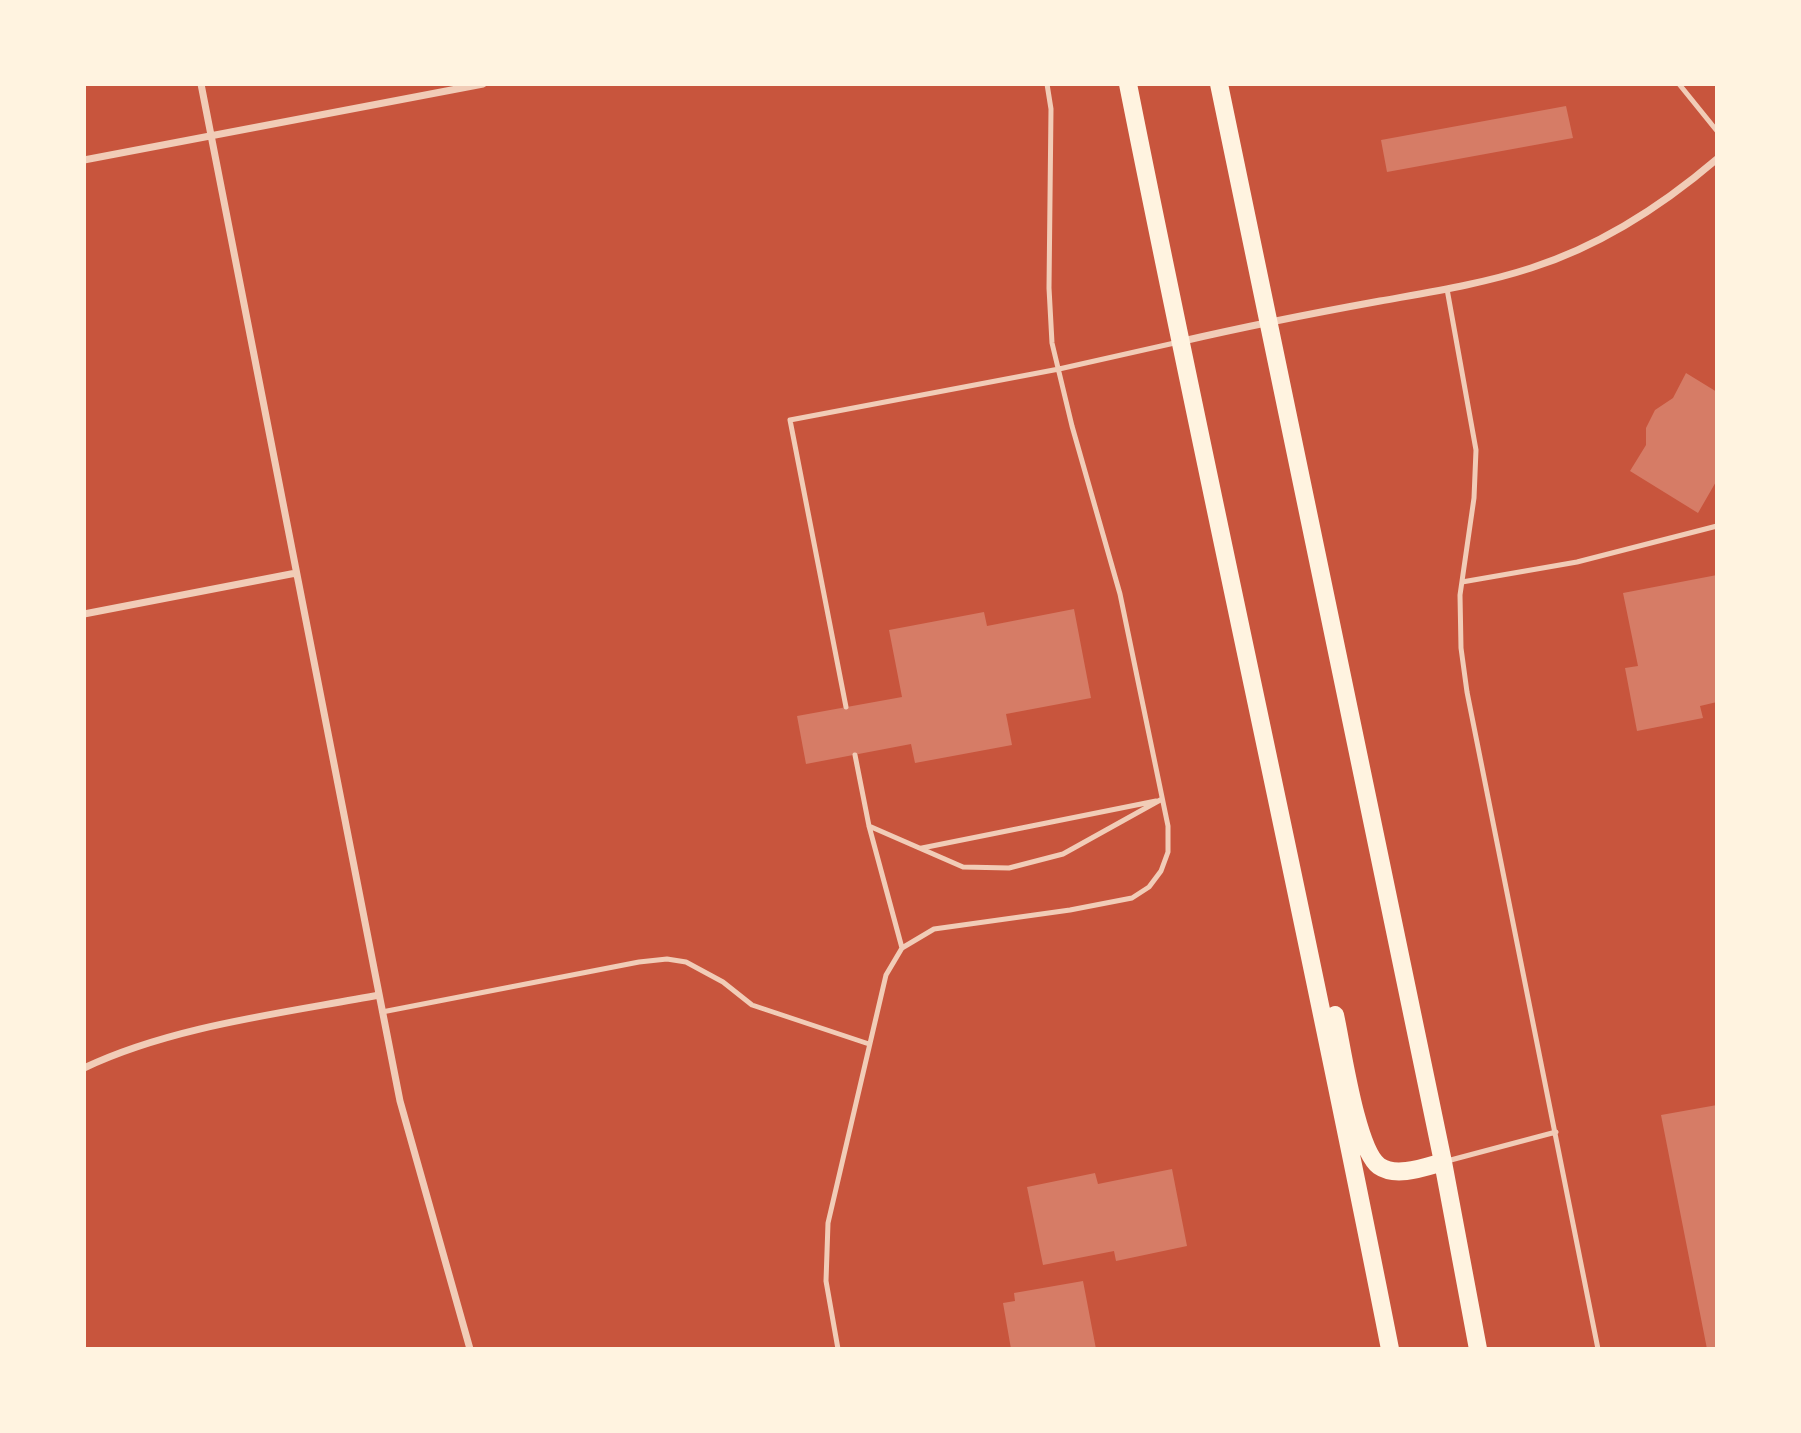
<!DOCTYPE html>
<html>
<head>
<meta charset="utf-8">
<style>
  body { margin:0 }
  #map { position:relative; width:1801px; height:1433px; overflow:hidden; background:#c8553d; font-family:Helvetica,sans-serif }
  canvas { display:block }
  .frame { position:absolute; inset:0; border:86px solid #fff3e0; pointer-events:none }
</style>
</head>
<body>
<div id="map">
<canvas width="1801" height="1433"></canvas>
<div class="frame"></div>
</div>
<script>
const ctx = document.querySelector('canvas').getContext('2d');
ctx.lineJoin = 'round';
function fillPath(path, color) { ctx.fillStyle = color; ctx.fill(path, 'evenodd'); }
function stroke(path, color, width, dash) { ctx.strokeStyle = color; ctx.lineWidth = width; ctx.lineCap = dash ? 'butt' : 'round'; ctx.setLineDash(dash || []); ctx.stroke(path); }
fillPath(new Path2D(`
  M1566,106L1573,138L1387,172L1381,140Z
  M1686,373L1717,392V480L1698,513L1630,471L1646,445V428L1655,410L1673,398Z
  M1717,575V702L1700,706L1703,718L1637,731L1625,668L1638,666L1623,593Z
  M1074,609L1091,698L1006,714L1012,745L915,763L911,744L806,764L797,716L902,697L889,630L984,612L987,626Z
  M1717,1105V1349H1707L1661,1115Z
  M1172,1169L1187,1246L1116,1261L1114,1251L1043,1265L1027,1187L1095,1173L1098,1184Z
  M1083,1281L1096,1349H1011L1003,1303L1015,1301L1014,1293Z`), '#d67c66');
stroke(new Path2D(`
  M1679,84L1717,131
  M1447,289L1476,450L1474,498L1460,595L1461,648L1467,692L1598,1349
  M1462,582L1577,562L1717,526
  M846,707L790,420L1059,369L1179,342
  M855,755L869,826L902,948
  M869,826L963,867L1009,868L1063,854L1162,799
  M922,848L1156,801
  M382,1012L639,962L667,959L686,962L723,982L752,1005L869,1044
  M1447,1161L1556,1132
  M838,1349L826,1281L828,1223L886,975L902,948L934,929L1070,910L1132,898L1149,887L1161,871L1168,852V826L1120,594L1072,426L1052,343L1049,288L1051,109L1047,84`), '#f1ccb7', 5);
stroke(new Path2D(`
  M201,84L400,1101L470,1349
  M84,160L483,84
  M1183,341C1248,326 1314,313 1380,301C1430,292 1482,284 1531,268C1600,246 1662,206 1717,159
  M84,614L296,573
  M84,1068C172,1026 284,1013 379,995`), '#f1ccb7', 7);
stroke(new Path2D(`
  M1128,84C1212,506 1307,926 1390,1349
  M1219,84L1443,1162L1478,1349
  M1335,1015C1342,1046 1356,1149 1379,1166C1396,1178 1425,1167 1443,1162`), '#fff3e0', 18);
</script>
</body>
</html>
